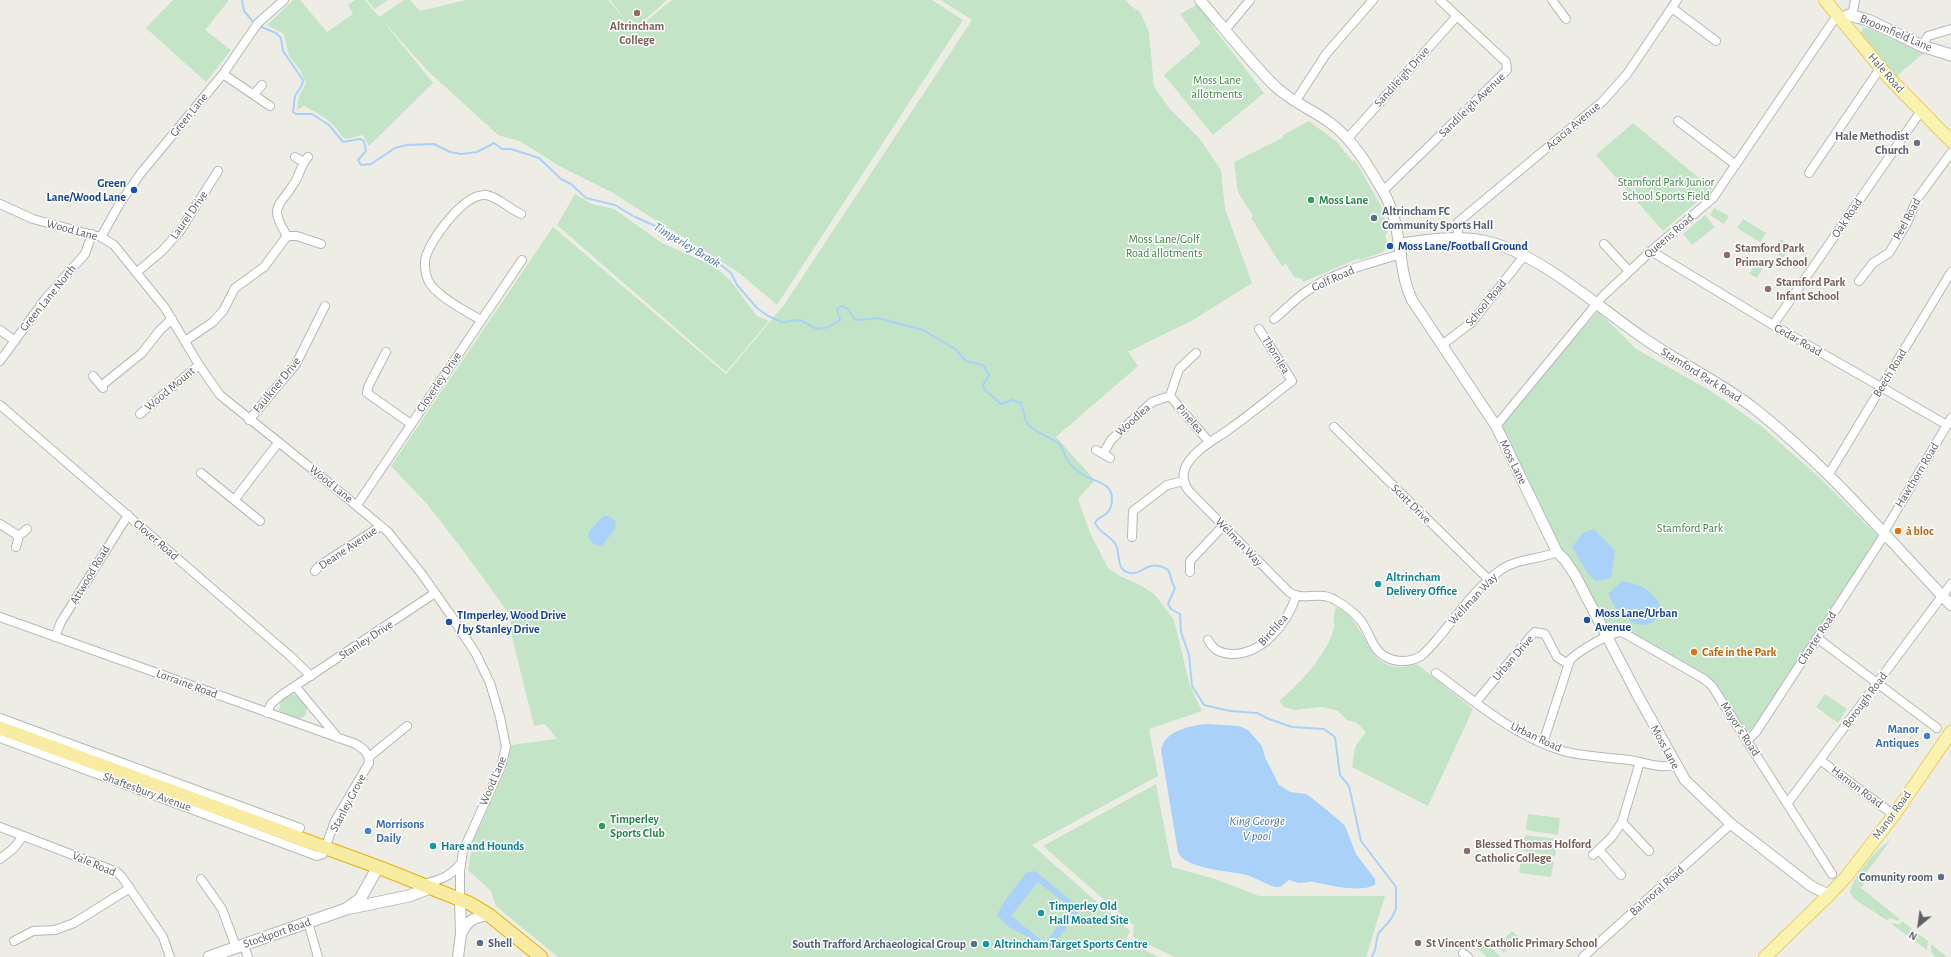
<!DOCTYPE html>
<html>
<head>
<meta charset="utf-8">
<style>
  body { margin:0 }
  #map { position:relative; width:1951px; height:957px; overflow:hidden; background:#eeede5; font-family:"Alegreya Sans",sans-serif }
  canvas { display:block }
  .north { position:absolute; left:1899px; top:905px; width:40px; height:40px; -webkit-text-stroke:3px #fff; paint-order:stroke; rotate:209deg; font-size:11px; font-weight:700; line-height:16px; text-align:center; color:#5d6065 }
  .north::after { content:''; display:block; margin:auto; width:14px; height:18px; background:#5d6065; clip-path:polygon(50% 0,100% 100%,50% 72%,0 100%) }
</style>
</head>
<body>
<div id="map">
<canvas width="1951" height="957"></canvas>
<div class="north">N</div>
</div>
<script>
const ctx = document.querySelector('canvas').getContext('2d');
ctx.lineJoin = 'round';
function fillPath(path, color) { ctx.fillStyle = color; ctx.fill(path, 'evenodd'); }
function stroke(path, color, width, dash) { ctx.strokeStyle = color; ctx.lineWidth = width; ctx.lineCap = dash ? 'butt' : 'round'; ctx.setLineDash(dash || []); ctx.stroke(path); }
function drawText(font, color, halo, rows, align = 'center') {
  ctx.font = font + ' "Alegreya Sans",sans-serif'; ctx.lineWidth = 3; ctx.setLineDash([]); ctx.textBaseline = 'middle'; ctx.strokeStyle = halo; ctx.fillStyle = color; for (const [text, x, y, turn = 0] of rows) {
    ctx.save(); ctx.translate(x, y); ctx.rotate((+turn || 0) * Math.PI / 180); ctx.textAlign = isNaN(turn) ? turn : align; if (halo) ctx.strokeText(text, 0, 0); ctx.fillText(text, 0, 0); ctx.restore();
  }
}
fillPath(new Path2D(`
  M173,0H229L205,30L231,50L206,82L146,28Z
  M293,0H300L327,32L353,14L348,5L355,0H365L379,17L404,0H410L420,11L466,0H608L626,20L610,0H667L638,26L631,25L635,30L672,0H932L963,20L777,305L738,272L613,193L561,167L520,141L498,135L429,72L382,20L433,83L369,146L363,135L347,139C340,136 339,131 334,126C326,117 315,112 304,106L297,110L299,96L306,83L300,70L289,56L284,34L267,25Z
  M367,0H388L375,9Z
  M941,0H1126L1131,6L1140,12L1149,32L1154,87L1170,109L1200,139L1221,170L1225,209L1252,283L1193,320L1130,351L1127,350L1138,366L1056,437L1092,477L1094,481L1078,499L1090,533L1108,568L1118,575L1142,586L1155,595L1174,620L1190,686L1202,711L1149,729L1158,776L1032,845L1130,931L1125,941L1159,957H558L496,906L491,891L468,870L473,841L506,769L511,745L557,739L545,724L534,726L512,637L510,615L462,549L427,504L391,466L553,227L726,374L784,305L972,20Z
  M1198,4L1216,31L1264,93L1213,135L1164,75L1201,43L1180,14Z
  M1863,28H1868L1925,54L1920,56L1899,74L1898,78L1861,33Z
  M1309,121L1337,142L1352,161L1355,160L1381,206L1388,230L1385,236L1388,244L1383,252L1360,260L1359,258L1303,282L1302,279L1294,277L1286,264L1282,266L1251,218L1253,216L1238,192L1234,162L1284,137L1283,135Z
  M1633,123L1712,189L1663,231L1596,155Z
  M575,194L592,204L614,209L662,243L714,266L730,280L757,316L769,321L726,372L557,225Z
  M1714,208L1729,216L1724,224L1710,215Z
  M1705,215L1715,227L1692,245L1683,234Z
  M1743,219L1766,233L1760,242L1737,228Z
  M1780,239L1791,246L1783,258L1779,255L1774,248Z
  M1758,259L1765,263L1757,278L1749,274Z
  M1598,311L1636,349L1709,390L1761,426L1821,479L1878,536L1757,725L1745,734L1716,689L1619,629L1600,622L1546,522L1500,425Z
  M1336,607C1341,610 1347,613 1351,618C1372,644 1373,677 1417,664L1473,709L1428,806L1352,767L1355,747L1366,732L1357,723L1347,720L1338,711L1322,707L1294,710L1284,707L1279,701C1299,685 1328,653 1334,628C1335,621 1332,617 1336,607Z
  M293,694L298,697L307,707L306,714C300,723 285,718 279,710L281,700Z
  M1825,694L1847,709L1838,723L1816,707Z
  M1156,784L1172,867L1215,879L1259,896H1385L1366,957H1175L1133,937L1134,926L1043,846Z
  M1528,814L1560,818L1558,835L1526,830Z
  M1525,835L1557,839L1555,856L1522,851Z
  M1890,841L1866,873L1869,876L1861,888L1900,919L1899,921L1889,918L1888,921L1854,899L1850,893C1849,882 1880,845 1890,841Z
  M1522,856L1554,861L1551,877L1519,873Z
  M1902,921L1928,941L1927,950L1890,923L1900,924Z
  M1512,931L1519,937L1504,953L1497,947Z
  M1484,941L1500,956L1499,957H1487L1477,948Z
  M1931,944L1947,957H1935L1931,951Z`), '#c3e4c6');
fillPath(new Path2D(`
  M603,516H608L616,521L615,529L602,546L594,544L588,538L589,532Z
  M1594,529L1615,551L1611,578L1596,581L1587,572L1572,547L1583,533Z
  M1622,581C1639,583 1657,592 1661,610C1649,643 1612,614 1609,593Z
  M1206,724L1239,726L1248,730L1262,746L1265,757L1279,785L1290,792L1306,794L1312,798L1340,821L1345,826L1356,854L1375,879V885C1359,893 1329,885 1313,882C1309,881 1305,883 1301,883C1297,883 1293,881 1289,880L1280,887H1275C1265,884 1256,878 1247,875C1230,871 1184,869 1178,852L1161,750C1165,730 1190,726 1206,724Z
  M1035,871L1079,907L1078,912L1051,948H1042L1026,936L1009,927L997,915L1004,902L1026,873ZM1038,882L1071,908L1045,943L1011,916Z`), '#aad1f9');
stroke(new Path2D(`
  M242,0L244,11L255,24
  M259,26L276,33L281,38L283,51L303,80L302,85L295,96L293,112L296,114H312L329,125L343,142L360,139L364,141L366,151L358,160L361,165L371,164L395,148L407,145L434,144L450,152L461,154L477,152L494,143L502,149H511L539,158L561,179L571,184L586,198L615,205L635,217L669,232L691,247L712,258L731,273L737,285L757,308L768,316L782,322L800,320L817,329L829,327L840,320L837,309L842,306L847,308L853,317L856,320L878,318L923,330L955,349L966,361L983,365L989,375L983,385L984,389L1001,404L1012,400L1021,403C1024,409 1023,417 1027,423C1031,431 1051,437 1058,443C1064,448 1063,453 1067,459C1069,464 1077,471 1082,474C1092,482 1113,481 1112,500C1111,518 1098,515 1095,523C1099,533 1111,536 1116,545C1121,555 1115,570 1130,573C1142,575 1145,563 1159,566C1162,567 1166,568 1168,570C1171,575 1171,582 1175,588L1168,604L1171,609L1180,614L1181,632L1189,655L1192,686L1204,705L1230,711L1257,713L1269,719L1292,727L1324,729L1335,737L1340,775L1349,786L1361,841L1396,887V909L1391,919L1378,934L1375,950L1372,957`), '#aad1f9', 2);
const minor = new Path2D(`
  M1552,0L1566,19
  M1672,8L1716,41
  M1852,16L1855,0
  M1226,29L1250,0
  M1922,46L1928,36L1951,29
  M223,74L270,106
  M254,94L262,85
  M1295,102L1326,54L1373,0
  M1678,121L1736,165
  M1348,138L1457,16
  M295,157L304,162
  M1809,173L1881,67
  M1383,191L1507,70L1506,62L1440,0
  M0,204L33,219L101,237L114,245L165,308L199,365L220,395L317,473L388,532L421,573L450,614L476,654L490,683L500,717L506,747L501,767L463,851L460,871V899
  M287,236C268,205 279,208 295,182C300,174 301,164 308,157
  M101,237L120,203L141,173L223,74L258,23L284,0
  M1458,238V222L1602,102L1627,74L1677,0
  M1604,244L1629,271
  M1651,251L1773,325L1947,425
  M137,272L162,251L180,231L218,171
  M1859,281L1873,263L1889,253L1907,223L1917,199L1951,153
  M1274,319C1285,310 1295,299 1307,291C1334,272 1370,263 1402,254
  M481,320C467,312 434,295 428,280C425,274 424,263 426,256C433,237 464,193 486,195C499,197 509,209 521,214
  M1773,325L1921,111
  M1259,329L1292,381C1272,396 1252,413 1231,428C1215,440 1194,449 1185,468C1182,476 1184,485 1189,491L1289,592C1303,602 1320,590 1335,600C1344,605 1354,612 1361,621C1370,633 1372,650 1386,657C1397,663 1411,662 1421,656C1430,649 1437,639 1444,631C1461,610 1479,585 1502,569C1519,558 1538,560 1557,552
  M0,330L15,341
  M185,341L213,322L223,311L235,288L264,267L287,236H297L321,244
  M1442,345L1472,322L1524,256
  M386,352L368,387L367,393L411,424
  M0,361L46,298L85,254L92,234
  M93,376L103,388
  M101,386L142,353L160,330L172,319
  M1170,396L1209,442
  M1170,396L1179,369L1196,353
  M0,405L289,655L311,676
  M140,414L199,365
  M249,420L296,364L325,306
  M1496,426L1603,296L1651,251L1713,198L1838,14
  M1334,427L1489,580
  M1096,450L1110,458
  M1103,454L1111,440L1152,402L1170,396
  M201,473L260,521
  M1829,474L1951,272
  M235,499L278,443
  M357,505L522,260
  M0,524L19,536
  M1884,532L1951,418
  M1132,537L1133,511L1167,485L1184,481
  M16,547L19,536L27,529
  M315,571L319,566L381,526
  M1190,572V561L1223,526
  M0,617L356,744C364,749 369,753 369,763L335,821L323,854L317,856L0,738
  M55,637L61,622L128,515
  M1817,638L1937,728
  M1208,640C1214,650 1219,653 1231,654C1262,655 1287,624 1296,596
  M1436,673C1475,702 1516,737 1563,751C1585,757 1608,757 1630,760C1644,762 1662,770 1675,764
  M295,686L338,738
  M1476,702L1531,636L1535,632L1545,634L1557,657L1568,664
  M267,713L271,704L280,696L435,593
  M0,718L300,828
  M1747,741L1756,732L1885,534
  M1543,743L1570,660C1577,652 1612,631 1622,632L1704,679L1712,686L1832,874
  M369,757L407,726
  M1820,760L1894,815
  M1787,804L1951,584
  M1622,822L1649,851
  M0,827L117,872L122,877L163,937L170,957
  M1599,850L1621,875
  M1593,855L1611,838L1622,822L1640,762
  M0,859L14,848L23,836
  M201,879L222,909L236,947
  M423,884C440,880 450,877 461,863
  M308,922L318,957
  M14,941L33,931L55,930L74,923L130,888
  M243,944L248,957
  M1463,953L1468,957
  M1583,957L1731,824`);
const tertiary = new Path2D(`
  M1200,0C1224,28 1249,61 1276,87C1292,102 1311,109 1329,122C1353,139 1369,167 1384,193C1404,229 1396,266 1412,300L1496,426L1557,552L1565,560L1575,575L1638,696L1685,780L1731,824L1811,886L1829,895
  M1400,244C1428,239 1458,235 1485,241C1540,253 1599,308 1645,339C1681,364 1720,382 1755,409C1828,467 1887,538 1951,605
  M462,932C468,920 475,917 489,915
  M458,957L461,934L460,899`);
const secondary = new Path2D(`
  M1842,19L1849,15L1868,20L1922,46L1951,55
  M351,908L409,896L430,888
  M209,957L346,909L360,899L378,867`);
const primary = new Path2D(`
  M1825,0L1889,78L1951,141
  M1765,957L1829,895L1846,877L1894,815L1951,732`);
const trunk = new Path2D(`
  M0,728L378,867L469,903L489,915L541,957`);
stroke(minor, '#b5b7bb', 10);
stroke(tertiary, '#b5b7bb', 12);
stroke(secondary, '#b4b7bc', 13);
stroke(primary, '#e8cd64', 14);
stroke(trunk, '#e4b10f', 15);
stroke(minor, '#fff', 8);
stroke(tertiary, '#fff', 10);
stroke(secondary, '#fff', 11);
stroke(primary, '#faf3af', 12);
stroke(trunk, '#f8eca2', 13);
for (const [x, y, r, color] of [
  [637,13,4,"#8d6e63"],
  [1917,143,4,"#6b7280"],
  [134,190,4,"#1a4fb4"],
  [1311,200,4,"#2e9e5b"],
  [1374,218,4,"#5c6f8a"],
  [1390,246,4,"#1a4fb4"],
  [1727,255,4,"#8d6e63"],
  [1768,289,4,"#8d6e63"],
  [1898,531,4,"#e8710a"],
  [1378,584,4,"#0f9aa8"],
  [1587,620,4,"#1a4fb4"],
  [449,622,4,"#1a4fb4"],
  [1694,652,4,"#e8710a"],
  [1927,736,4,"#3f7fe0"],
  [602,826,4,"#2e9e5b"],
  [368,831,4,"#3f7fe0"],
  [433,846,4,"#0f9aa8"],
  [1467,851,4,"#8d6e63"],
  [1941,877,4,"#5c6f8a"],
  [1041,913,4,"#0f9aa8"],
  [480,943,4,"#5c6f8a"],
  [1418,943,4,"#8d6e63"],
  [974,944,4,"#5c6f8a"],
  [986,944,4,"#0f9aa8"]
]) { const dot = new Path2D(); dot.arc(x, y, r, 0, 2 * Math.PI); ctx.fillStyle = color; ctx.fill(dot); stroke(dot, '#fff', 1.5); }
drawText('bold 12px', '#785e54', '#fff', [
  ["Altrincham",637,26,"center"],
  ["College",637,40,"center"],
  ["Stamford Park",1735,248],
  ["Primary School",1735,262],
  ["Stamford Park",1776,282],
  ["Infant School",1776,296],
  ["Blessed Thomas Holford",1475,844],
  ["Catholic College",1475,858],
  ["St Vincent's Catholic Primary School",1426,943]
], 'left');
drawText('12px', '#5d6065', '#fff', [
  ["Broomfield Lane",1896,33,23],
  ["Hale Road",1886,73,49],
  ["Sandileigh Drive",1402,77,-48],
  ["Sandileigh Avenue",1472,105,-44],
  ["Green Lane",189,115,-51],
  ["Acacia Avenue",1573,126,-40],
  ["Laurel Drive",189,215,-55],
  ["Oak Road",1847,218,-56],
  ["Peel Road",1907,219,-62],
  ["Wood Lane",72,230,15],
  ["Queens Road",1669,236,-41],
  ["Golf Road",1333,279,-24],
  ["Green Lane North",48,298,-51],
  ["School Road",1486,303,-50],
  ["Cedar Road",1798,340,30],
  ["Thornlea",1276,355,58],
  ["Beech Road",1890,373,-59],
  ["Stamford Park Road",1701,375,32],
  ["Cloverley Drive",439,382,-56],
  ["Faulkner Drive",277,385,-51],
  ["Wood Mount",170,389,-40],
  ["Pinelea",1190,419,49],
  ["Woodlea",1133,420,-42],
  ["Moss Lane",1513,462,64],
  ["Hawthorn Road",1917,475,-59],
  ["Wood Lane",331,484,39],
  ["Scott Drive",1411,504,45],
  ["Clover Road",156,540,41],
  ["Welman Way",1239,542,46],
  ["Deane Avenue",348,548,-34],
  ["Attwood Road",90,575,-59],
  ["Wellman Way",1473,599,-47],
  ["Birchlea",1273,630,-48],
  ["Charter Road",1817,638,-57],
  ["Stanley Drive",366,640,-33],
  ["Urban Drive",1513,658,-49],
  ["Lorraine Road",187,684,20],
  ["Borough Road",1865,700,-53],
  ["Mayor's Road",1740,729,57],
  ["Urban Road",1536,737,25],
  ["Moss Lane",1665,747,61],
  ["Wood Lane",493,781,-67],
  ["Hamon Road",1857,787,37],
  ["Shaftesbury Avenue",147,792,20],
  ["Stanley Grove",348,803,-62],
  ["Manor Road",1892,815,-54],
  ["Vale Road",94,864,23],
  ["Balmoral Road",1657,891,-42],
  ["Stockport Road",277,933,-19]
]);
drawText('12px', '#3c8544', '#fff', [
  ["Moss Lane",1217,80],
  ["allotments",1217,94],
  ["Stamford Park Junior",1666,182],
  ["School Sports Field",1666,196],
  ["Moss Lane/Golf",1164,239],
  ["Road allotments",1164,253],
  ["Stamford Park",1690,528]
]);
drawText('bold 12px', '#5b616d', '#fff', [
  ["Hale Methodist",1909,136],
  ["Church",1909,150]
], 'right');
drawText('bold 12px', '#164399', '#fff', [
  ["Green",126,183,"right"],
  ["Lane/Wood Lane",126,197,"right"],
  ["Moss Lane/Football Ground",1398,246],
  ["Moss Lane/Urban",1595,613],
  ["Avenue",1595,627],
  ["TImperley, Wood Drive",457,615],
  ["/ by Stanley Drive",457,629]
], 'left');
drawText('bold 12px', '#27864d', '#fff', [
  ["Moss Lane",1319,200],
  ["Timperley",610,819],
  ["Sports Club",610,833]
], 'left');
drawText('bold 12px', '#4e5e75', '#fff', [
  ["Altrincham FC",1382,211],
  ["Community Sports Hall",1382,225],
  ["Comunity room",1933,877,"right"],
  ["Shell",488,943],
  ["South Trafford Archaeological Group",966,944,"right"]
], 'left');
drawText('bold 12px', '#c56008', '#fff', [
  ["à bloc",1906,531],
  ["Cafe in the Park",1702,652]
], 'left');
drawText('bold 12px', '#0d838f', '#fff', [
  ["Altrincham",1386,577],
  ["Delivery Office",1386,591],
  ["Hare and Hounds",441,846],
  ["Timperley Old",1049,906],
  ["Hall Moated Site",1049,920],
  ["Altrincham Target Sports Centre",994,944]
], 'left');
drawText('bold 12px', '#366cbe', '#fff', [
  ["Manor",1919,729],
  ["Antiques",1919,743],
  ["Morrisons",376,824,"left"],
  ["Daily",376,838,"left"]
], 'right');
drawText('italic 13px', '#4b76b3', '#fff', [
  ["Timperley Brook",687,245,31],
  ["King George",1257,821],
  ["V pool",1257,836]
]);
</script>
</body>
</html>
